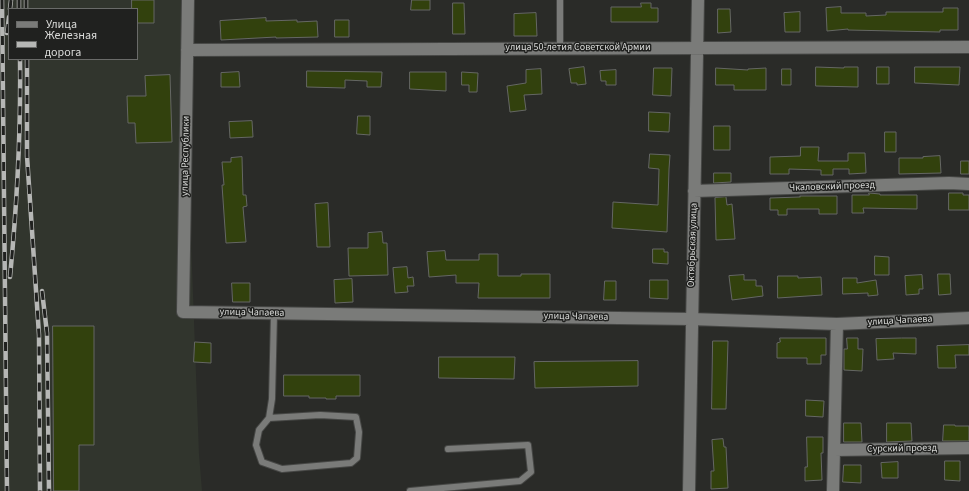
<!DOCTYPE html>
<html>
<head>
<meta charset="utf-8">
<style>
  body { margin:0 }
  #map { position:relative; width:969px; height:491px; overflow:hidden; background:#2a2b28; font-family:"Source Sans 3",sans-serif }
  canvas { display:block }
  .legend { position:absolute; left:8px; top:8px; width:130px; height:52px; box-sizing:border-box; background:#20211f; border:1px solid #6a6b69; margin:0; padding:5px 7px; list-style:none; font-size:12px; color:#d9dad8 }
  .legend li { display:flex; align-items:center; gap:8px; height:20px }
  .legend b { width:20px; border:1px solid #6a6b69 }
</style>
</head>
<body>
<div id="map">
<canvas width="969" height="491"></canvas>
<ul class="legend">
<li><b style="height:5px;background:#7a7b79"></b>Улица</li>
<li><b style="height:5px;background:#b6b7b5"></b>Железная дорога</li>
</ul>
</div>
<script>
const ctx = document.querySelector('canvas').getContext('2d');
ctx.lineJoin = 'round';
function fillPath(path, color) { ctx.fillStyle = color; ctx.fill(path, 'evenodd'); }
function stroke(path, color, width, dash) { ctx.strokeStyle = color; ctx.lineWidth = width; ctx.lineCap = dash ? 'butt' : 'round'; ctx.setLineDash(dash || []); ctx.stroke(path); }
function drawText(font, color, halo, rows, align = 'center') {
  ctx.font = font + ' "Source Sans 3",sans-serif'; ctx.lineWidth = 3; ctx.setLineDash([]); ctx.textBaseline = 'middle'; ctx.strokeStyle = halo; ctx.fillStyle = color; for (const [text, x, y, turn = 0] of rows) {
    ctx.save(); ctx.translate(x, y); ctx.rotate((+turn || 0) * Math.PI / 180); ctx.textAlign = isNaN(turn) ? turn : align; if (halo) ctx.strokeText(text, 0, 0); ctx.fillText(text, 0, 0); ctx.restore();
  }
}
fillPath(new Path2D(`
  M0,0H182L199,454L202,491H0ZM9,9H137V59H9Z`), '#31352d');
const building = new Path2D(`
  M132,0H154V23H137V9H132Z
  M412,0H430V10H411Z
  M453,3H464L465,34H453Z
  M641,3H651V8H658V22H611V7H641Z
  M841,7V13H866V16L886,15V12H943V8H958V30H940V32L848,30V29L827,31L826,8Z
  M718,9H730L731,32L718,33Z
  M800,12V32H785L784,13Z
  M536,13L537,36H514V14Z
  M266,18V21L297,20V22L317,21L318,37L276,38V37L221,40L220,21Z
  M335,20H349V37H335Z
  M584,67L586,84L577,85V83H571L569,69Z
  M816,67L844,68V67H858V87L816,86Z
  M877,67H889V84H877Z
  M915,67H960L959,85L915,83Z
  M654,68H672L671,96L653,95Z
  M716,68L748,70V69L766,68V90H734V85H716Z
  M541,69L542,94L524,95L526,110L510,112L507,86L526,83V70Z
  M782,69H791V85H782Z
  M616,70V85H606V81H601L600,71Z
  M307,71L382,72L381,87H367V81L345,80V88L307,87Z
  M239,72L240,87H221V73Z
  M410,72H446V91L410,89Z
  M462,72L478,73L477,92H469V85H462Z
  M170,75L172,142L136,143L135,123H128L127,96H146L145,76Z
  M649,112L670,113L669,132L649,131Z
  M358,116H370V135L357,134Z
  M252,121L253,137L230,138L229,122Z
  M714,126H730V150H714Z
  M885,132H896V152H885Z
  M801,147H819L818,161H848V153H865L866,173L849,174V169H833V175H821V170L789,169V174H770V157L800,156Z
  M650,154L670,155L669,169L667,232L612,228L613,202L658,205L659,169L649,168Z
  M940,156L941,173L899,174V158H923V157Z
  M242,157L243,195H246L247,206L243,207L246,242L226,243L222,185H224L222,162H231V158Z
  M961,161H969V174H961Z
  M714,173H731V182L714,183Z
  M869,193L880,194V195H917V209L863,208L864,213H852V195H869Z
  M949,193H963V195H969V210H949Z
  M800,196H837V214H819V209H787V215H778V210H770V198L800,197Z
  M726,197L727,205L732,204L735,239L716,240L715,198Z
  M328,203L330,247H317L315,204Z
  M382,232L383,243H387L388,275L349,276L348,248H368V233Z
  M653,249H664V252H668V264L653,263Z
  M445,251L446,260H479V254H498V276H521V274H550V298H478L479,283H456V275L429,277L427,252Z
  M875,256L889,257V275H875Z
  M407,267L408,278L413,277L414,286H407L408,292L395,293L393,268Z
  M938,274H950L951,294L939,295Z
  M744,275V280H756V286H762L763,296L732,300L729,276Z
  M922,275L923,289H919V294L906,295L905,276Z
  M778,276H798V278L821,277L822,295L778,298Z
  M843,278H857V283L876,280L878,295L868,296V293L843,294Z
  M352,279L353,302L335,303L334,280Z
  M650,280H668V299L650,298Z
  M605,281H616V300H604Z
  M232,283H250V302H233Z
  M53,326H94V445H79V491H54Z
  M780,338H826V355H821V364H807V358H777V343L780,342Z
  M847,338H858V349H863L862,371L844,370V349H847Z
  M902,338H916V354L893,353L894,359L877,360L876,339Z
  M713,341H728L726,409H712Z
  M195,342L211,343V363L194,362Z
  M969,345V355H955L956,368H938L937,346Z
  M439,357H515L514,379L439,378Z
  M638,361V386L535,388L534,362Z
  M284,375H360V396H336V399H326V398H309V396H284Z
  M806,400L824,401L823,417L806,416Z
  M844,423H861L862,442H844Z
  M887,423H911L912,441L887,442Z
  M944,425H955V426H969V441H943Z
  M807,437H823V453H821L822,480L805,481V467H807Z
  M723,439L724,447H726L728,488L711,489V471H714L712,440Z
  M945,461H960V481L945,480Z
  M898,462V478H882L881,463Z
  M844,465H861V483L843,482Z`);
fillPath(building, '#32410d');
stroke(building, '#656764', 1);
const lane = new Path2D(`
  M560,48V0
  M269,418L320,415L356,417L359,432L357,458L351,463L282,469L262,462L256,445L259,430L269,418L272,399L274,314
  M410,491L520,481L531,472L528,445L448,449`);
const street = new Path2D(`
  M188,0L183,312L691,319L837,324L969,318
  M187,50L969,47
  M694,191L949,183L969,184
  M837,324L834,450L969,448
  M689,491L698,0
  M833,491L834,450`);
stroke(lane, '#464745', 8);
stroke(street, '#464745', 14);
stroke(lane, '#7a7b79', 6);
stroke(street, '#7a7b79', 12);
const rail = new Path2D(`
  M2,0L7,491
  M19,0V9
  M26,0V9
  M10,9L11,0
  M7,33L9,17
  M27,59V156L39,335L40,491
  M10,277C17,204 21,132 20,59
  M42,291L47,333L49,491`);
stroke(rail, '#b6b7b5', 4.5);
stroke(rail, '#20211f', 3, [9]);
drawText('10px', '#d9dad8', '#20211f', [
  ["улица 50-летия Советской Армии",578,48],
  ["улица Республики",186,156,-89],
  ["Чкаловский проезд",832,187,-2],
  ["Октябрьская улица",693,245,-88],
  ["улица Чапаева",252,313,1],
  ["улица Чапаева",576,317,1],
  ["улица Чапаева",900,321,-3],
  ["Сурский проезд",902,449,-1]
]);
</script>
</body>
</html>
